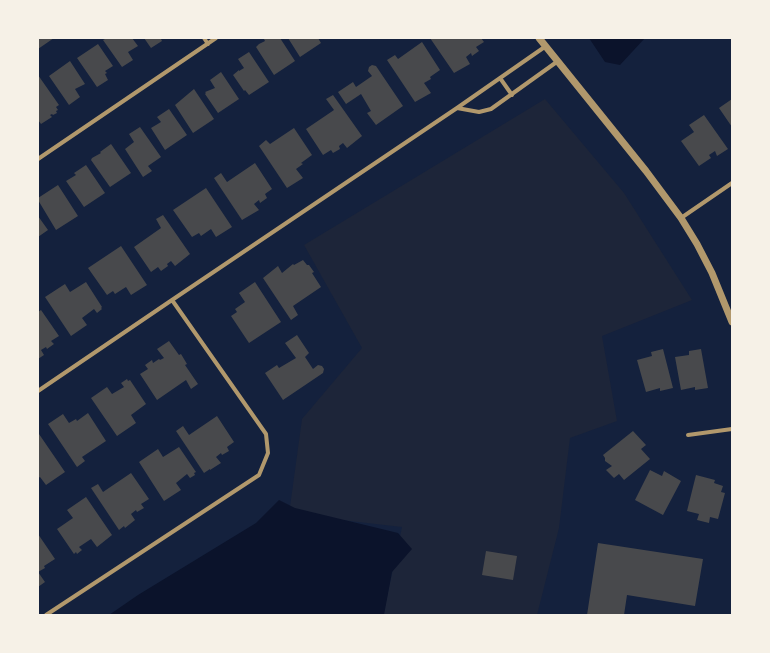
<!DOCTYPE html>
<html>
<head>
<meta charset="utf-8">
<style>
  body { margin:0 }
  #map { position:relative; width:770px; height:653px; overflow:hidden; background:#14213d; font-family:Figtree,sans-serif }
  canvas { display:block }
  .frame { position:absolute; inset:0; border:39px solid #f6f1e7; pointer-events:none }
</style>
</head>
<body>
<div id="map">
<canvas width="770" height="653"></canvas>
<div class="frame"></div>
</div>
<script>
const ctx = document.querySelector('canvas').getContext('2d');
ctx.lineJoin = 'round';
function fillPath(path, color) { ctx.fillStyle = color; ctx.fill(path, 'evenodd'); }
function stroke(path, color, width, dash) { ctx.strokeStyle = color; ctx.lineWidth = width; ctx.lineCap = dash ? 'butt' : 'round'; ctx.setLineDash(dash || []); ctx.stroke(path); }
fillPath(new Path2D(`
  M545,99L624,193L692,300L602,336L617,421L570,438L559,528L537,615H383L402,527L289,514L302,419L362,348L304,245Z`), '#1d2539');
fillPath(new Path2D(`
  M589,38H645L620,65L605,62Z
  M279,500L295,508L398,533L412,549L392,572L384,615H109L138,595L256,523Z`), '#0b132b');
fillPath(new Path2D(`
  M38,38H54L38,49Z
  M107,38H132L138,46L128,52L133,60L122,67L103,40Z
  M144,38H163L161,39L162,41L151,48Z
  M266,38H280L295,61L274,75L256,47L259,44L265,41L264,39Z
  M288,38H318L321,43L300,57Z
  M430,38H481L484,42L476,47L479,51L472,56L471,53L466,57L470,64L454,73Z
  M422,42L440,70L430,77L431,79L424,83L431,93L415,102L387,60L395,55L398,59Z
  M98,44L113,66L105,71L107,73L105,74L108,80L97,87L77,58Z
  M249,52L269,82L249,95L245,90L244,91L233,75L239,70V71L244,68L238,59Z
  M70,61L85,84L75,89L80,97L69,105L49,76Z
  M372,65L376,66L403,106L376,125L367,113L371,111L361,94L346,104L338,92L353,82L356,87L372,76L368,71L369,67Z
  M221,72L239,99L218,113L205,94L206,93L205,92L215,88L210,80Z
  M38,75L59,105L56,107L58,110L56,111L57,113L53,115L52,114L50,115L52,117L41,124L38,120Z
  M194,89L214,119L193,133L175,105Z
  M333,95L362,136L347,148L343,143L339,146L340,149L333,153L331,150L323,155L306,129L334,110L326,99Z
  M732,99V127L719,108Z
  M169,109L187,135L165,150L151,128L161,122L157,117Z
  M704,115L728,149L717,156L715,151L709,155L711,158L699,166L681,141L694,132L689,125Z
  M140,127L161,157L148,166L152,171L143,177L125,149L134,142L129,134Z
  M294,128L312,155L301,163L303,164L296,169L303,178L287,188L259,146L266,140L270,144Z
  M111,144L131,173L110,187L91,160L92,158L101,153L100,152Z
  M255,163L272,189L265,194L267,198L260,203L259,200L254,204L259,210L242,220L214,178L221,173L227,182Z
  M86,165L105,193L84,207L66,181L76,175L74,173Z
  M58,185L78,216L56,230L38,200V198Z
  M206,188L232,227L216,237L211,229L201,236L199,233L192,237L173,210Z
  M163,215L190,254L175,266L171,261L167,264L168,266L161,271L158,267L151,272L134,247L161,228L156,219Z
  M38,216L48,230L38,237Z
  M121,246L147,285L131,295L126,287L115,294L113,291L107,295L88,268Z
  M303,260L307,265H309L314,272L312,273L321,287L293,306L298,315L291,320L263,278L278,266L282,273L293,264L294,265Z
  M86,282L102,307L101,308L102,309L97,313L94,309L82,318L87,325L71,336L45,297L65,284L70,292Z
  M255,282L281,322L249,343L231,316L237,312L235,309L245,302L239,293Z
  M41,310L59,336L51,341L54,344L47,349L46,347L41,350L44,355L38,359V312Z
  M297,335L309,353L305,357L313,369L318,365L322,366L324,369L323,373L283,400L265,373L277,365L279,368L296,358L285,343Z
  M169,341L179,355L181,354L187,364L185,365L198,384L191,389L186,380L157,400L140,374L148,369L145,365L152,360L153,363L159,359L160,360L164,358L157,349Z
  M663,349L673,388L660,391V388L646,392L637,360L652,356L651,352Z
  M701,349L708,388L695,390V387L681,390L675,357L689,355V351Z
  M127,379L128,381L130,380L146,404L131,415L136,423L117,436L91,398L107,387L112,394L124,387L121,383Z
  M88,413L106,441L82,457L85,461L77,467L48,424L63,414L69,423L76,419L77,421Z
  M217,416L234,442L227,447L229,451L222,455L221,453L216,457L221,463L210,470V469L204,473L176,431L183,426L189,435Z
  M633,431L646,445L641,449L650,459L624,480L619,474L614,478L606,470L612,466L605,461V458L603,455Z
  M39,434L65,472L46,485L40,477L38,478Z
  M179,447L196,472L194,473L195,475L190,478L187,474L176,483L181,490L164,501L139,462L158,449L163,457Z
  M650,470L662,476L664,471L681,481L663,515L635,500Z
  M131,473L149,499L141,504L144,508L137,512L136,510L131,514L135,520L125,528L124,526L119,530L91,488L98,484L103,492Z
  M696,475L715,480L714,483L723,486L721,492L725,493L718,519L710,517L709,523L697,520L699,514L687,511Z
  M86,497L112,535L97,547L91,539L79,547L82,550L77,554L76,552L74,554L57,529L73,518L67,510Z
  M38,534L55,559L44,566L45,568L38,572L45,582L38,587Z
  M598,543L703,559L695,606L627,595L624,615H587Z
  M486,551L517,556L513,580L482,575Z`), '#48494c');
stroke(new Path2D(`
  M204,38L208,44
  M500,78L512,95
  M457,108L479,112L491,109L558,61
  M38,159L216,38
  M681,218L732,183
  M172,300L457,108L546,46
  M38,391L172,300L266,434L268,453L259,475L46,615
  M688,435L732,429`), '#b1986c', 4);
stroke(new Path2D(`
  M539,38L646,171L681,218L697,244L712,273L732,322`), '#b1986c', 7);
</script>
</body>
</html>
